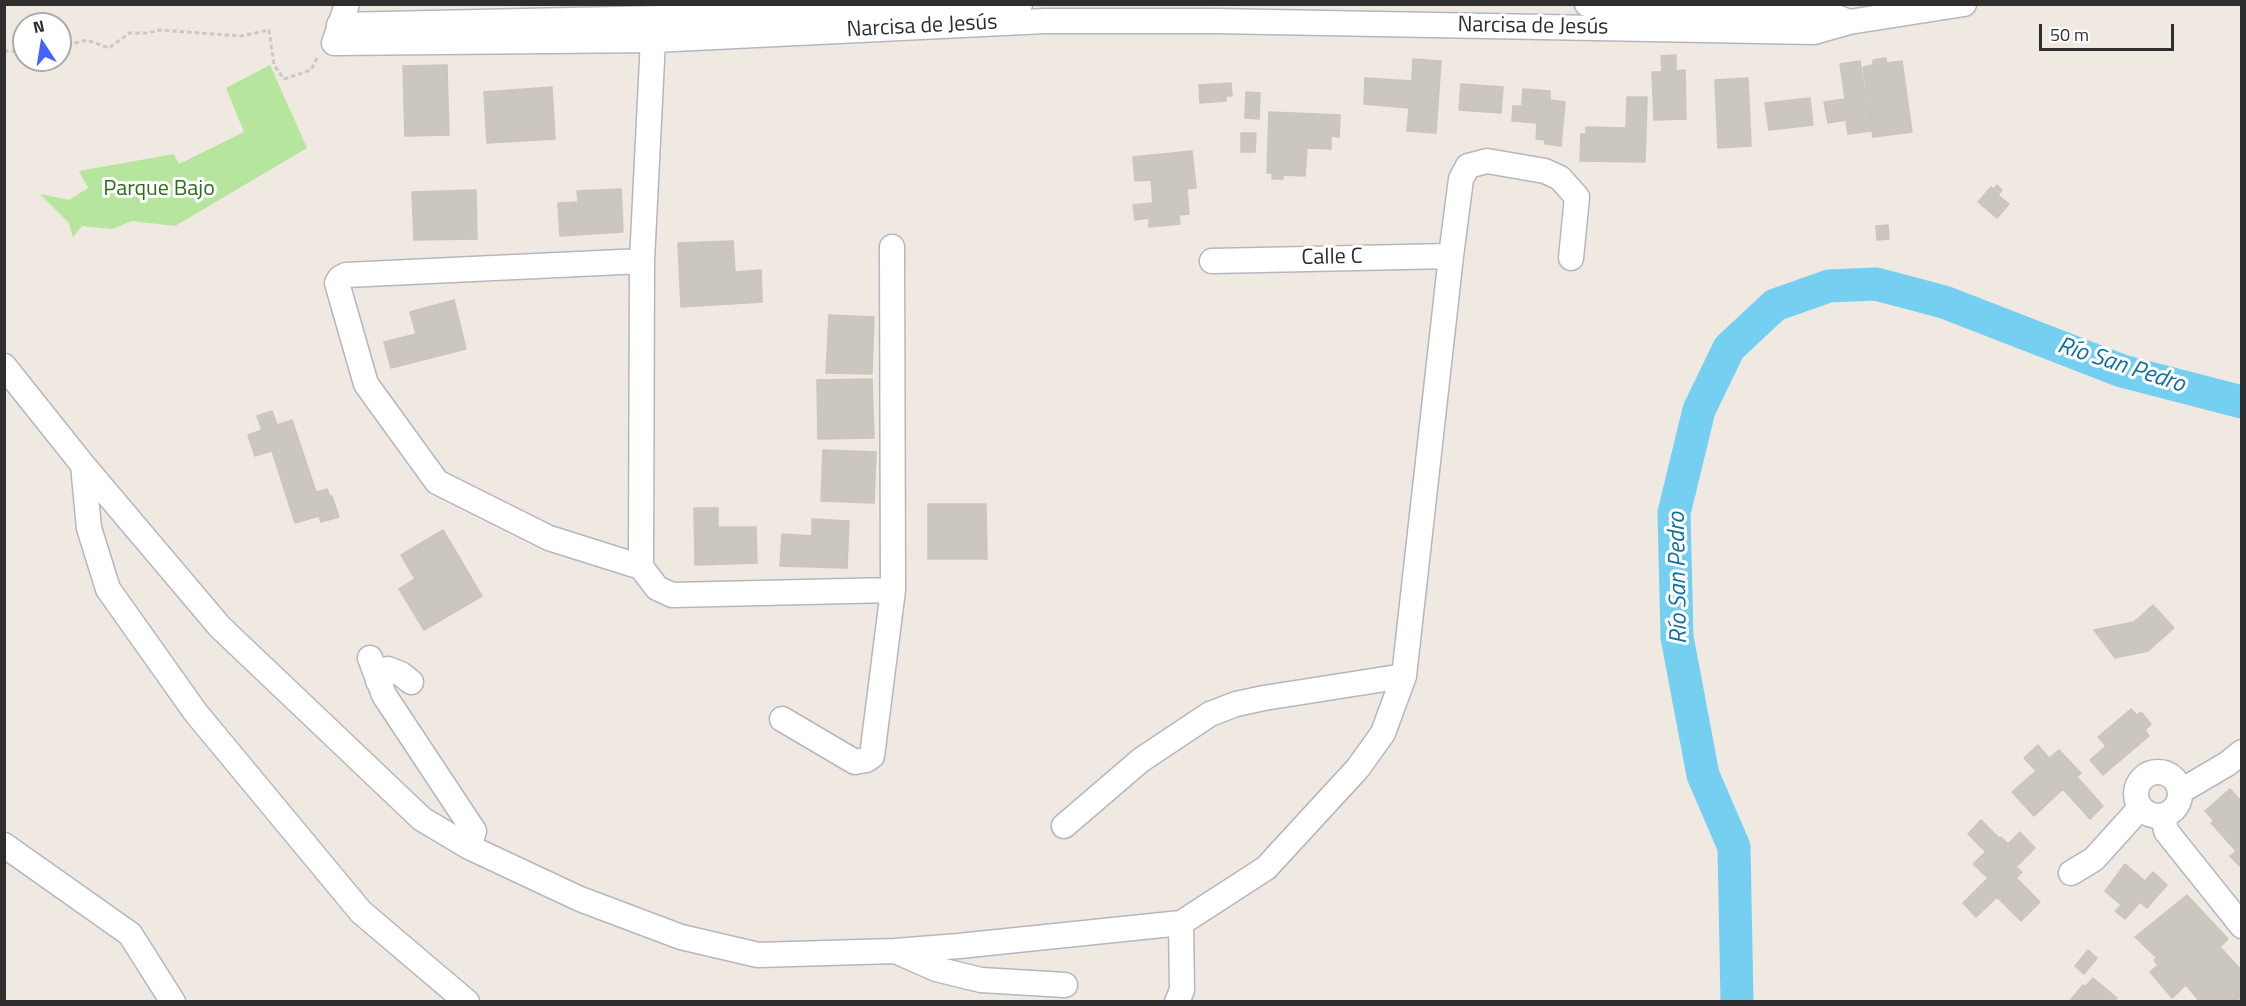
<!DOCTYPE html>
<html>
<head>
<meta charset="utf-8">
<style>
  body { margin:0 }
  #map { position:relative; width:2246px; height:1006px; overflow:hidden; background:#efe9e1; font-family:"Titillium Web",sans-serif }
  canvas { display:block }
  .frame { position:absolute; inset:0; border:6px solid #2e2e2e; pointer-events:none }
  .north { position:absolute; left:12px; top:12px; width:60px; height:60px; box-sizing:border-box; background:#fff; border:2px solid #ababab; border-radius:50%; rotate:348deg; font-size:16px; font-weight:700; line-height:24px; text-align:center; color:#2e2e2e }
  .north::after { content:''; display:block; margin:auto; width:21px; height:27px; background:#4264fb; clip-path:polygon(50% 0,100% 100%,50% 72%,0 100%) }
  .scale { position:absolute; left:2039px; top:24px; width:135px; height:27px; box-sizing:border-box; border:3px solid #2e2e2e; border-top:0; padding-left:8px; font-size:18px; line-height:21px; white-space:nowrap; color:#2e2e2e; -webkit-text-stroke:4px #fff; paint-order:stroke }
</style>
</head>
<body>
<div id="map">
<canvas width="2246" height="1006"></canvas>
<div class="frame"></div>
<div class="north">N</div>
<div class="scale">50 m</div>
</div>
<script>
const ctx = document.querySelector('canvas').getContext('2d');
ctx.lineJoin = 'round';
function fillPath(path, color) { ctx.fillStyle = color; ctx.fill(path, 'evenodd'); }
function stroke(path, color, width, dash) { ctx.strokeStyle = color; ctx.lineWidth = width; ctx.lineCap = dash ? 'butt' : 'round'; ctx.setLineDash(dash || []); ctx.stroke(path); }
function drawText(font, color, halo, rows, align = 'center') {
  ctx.font = font + ' "Titillium Web",sans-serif'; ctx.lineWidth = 6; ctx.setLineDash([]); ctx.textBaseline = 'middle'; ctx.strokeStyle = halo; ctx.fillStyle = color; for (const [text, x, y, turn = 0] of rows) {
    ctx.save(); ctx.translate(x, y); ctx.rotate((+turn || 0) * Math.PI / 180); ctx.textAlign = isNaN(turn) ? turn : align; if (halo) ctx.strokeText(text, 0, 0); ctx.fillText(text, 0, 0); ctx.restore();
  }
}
fillPath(new Path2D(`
  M270,65L307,148L175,226L132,221L112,229L82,226L73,237L69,223L40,194L69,200L88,188L79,171L174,154L179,164L244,132L226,88Z`), '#b6e59e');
stroke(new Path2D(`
  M1737,1002L1734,847L1703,775L1677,637L1674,513L1699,410L1729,348L1775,305L1829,286L1876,284L1944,302L2122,371L2242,402`), '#75cff0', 33);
const building = new Path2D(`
  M1676,55V71L1685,70L1686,119L1654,120L1652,72H1662L1661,56Z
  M1886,58V63L1902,61L1912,132L1873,137L1863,67L1873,65V60Z
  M1413,59L1441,61L1436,133L1407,131L1409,108L1364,104L1365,78L1412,81Z
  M1860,61L1871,131L1848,134L1846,120L1828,123L1824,102L1845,99L1840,64Z
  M447,65L449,135L405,136L403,66Z
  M1748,78L1751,146L1718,148L1715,80Z
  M1231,83L1232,96H1226V101L1200,103L1199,85Z
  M1461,84L1503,87L1501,113L1459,110Z
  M552,87L555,139L487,143L484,92Z
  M1523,89L1550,91V100L1565,102L1561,146L1545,144V140L1536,139L1537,123L1512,121L1513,106H1522Z
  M1246,92L1260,93L1259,119L1245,118Z
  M1627,97H1647L1645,162L1580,161L1581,134H1586V127L1626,128Z
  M1810,98L1813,125L1769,130L1765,103Z
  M1269,112L1340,115L1339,137L1331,136V149L1307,148L1305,176L1283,175V179H1272V173H1267Z
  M1241,133H1256L1255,152H1241Z
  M1192,151L1196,188L1187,189L1189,214L1179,215L1180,224L1149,227V218L1135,220L1133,205L1153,203L1151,180L1135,181L1133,157Z
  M1997,185L2002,190L1998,195L2009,204L1997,218L1978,202L1991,187L1994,189Z
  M621,189L623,232L560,236L558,203L578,202L577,191Z
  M476,190L477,239L414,240L412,192Z
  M1888,225L1889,239L1877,240L1876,226Z
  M733,241L735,272L761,270L762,302L681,307L678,243Z
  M454,300L466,349L391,368L384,342L416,334L410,312Z
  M829,315L874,317L872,374L826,373Z
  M872,379L874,438L818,439L817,380Z
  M272,411L277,425L292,420L316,492L327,489L330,497L332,496L339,517L321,522L319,516L295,523L272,451L255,456L248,435L262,430L257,416Z
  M823,450L876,452L874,503L821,501Z
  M928,504H986L987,559H928Z
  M694,508H718V527H756L757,563L695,565Z
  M812,519L849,521L847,568L780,566L782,534L812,536Z
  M443,530L482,596L424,630L399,589L415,579L401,555Z
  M2153,605L2174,628L2148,651L2115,658L2094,630L2134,622Z
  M2131,709L2137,715L2141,712L2151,724L2145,730L2149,736L2103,775L2090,760L2106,746L2098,737Z
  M2038,745L2049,758L2059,750L2081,773L2077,777L2103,806L2090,819L2063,789L2034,816L2012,792L2036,771L2024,758Z
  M2230,789L2242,802V868L2230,856L2236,851L2211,823L2214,821L2205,811Z
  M1981,820L1999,838L1985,851L1968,834Z
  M2020,832L2035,848L2016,867L2022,872L2016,878L2040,902L2021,921L1997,897L1976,917L1963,903L1988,878L1973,864L2001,837L2008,844Z
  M2125,864L2145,881L2153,872L2167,885L2147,908L2140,902L2125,919L2115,911L2121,905L2105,891Z
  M2187,895L2228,939L2220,947L2242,971V996L2235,1002H2200L2186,985L2172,998L2150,972L2158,965L2154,960L2157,958L2135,937Z
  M2088,950L2097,958L2084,974L2075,966Z
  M2093,978L2117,998L2113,1002H2069L2083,985L2085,987Z`);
fillPath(building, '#cbc7bf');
stroke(building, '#cbc5ba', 1.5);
const minor = new Path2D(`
  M347,4L334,43L653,40L1045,21H1215L1814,32L1849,22L1964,4
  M669,4L653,40L642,261L641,567L657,588L672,595L893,590L892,247
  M1587,4L1813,8L1849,22
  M339,25L663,18L1020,4
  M1212,261L1451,256
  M4,366L83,465L220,627L422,819L469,847L580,899L681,937L758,955L895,951L959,946L1181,923L1266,868L1358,768L1383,733L1404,676L1451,256L1461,179L1468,166L1487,161L1545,171L1560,178L1577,197L1571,258
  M83,465L89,528L108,589L196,713L361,912L467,1002
  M641,567L549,538L437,482L366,384L337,283L340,278L346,275L642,261
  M370,658L384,695L474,831L469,847
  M378,681L383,670L388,669L401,674L411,682
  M782,719L855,762L866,760L872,756L893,590
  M2136 794a22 22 0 1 1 44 0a22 22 0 1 1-44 0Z
  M2181,791L2227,764L2242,752
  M2163,816L2166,831L2242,926
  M1064,826L1141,760L1210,714L1236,704L1264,698L1404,676
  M4,845L130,934L173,1002
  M2071,873L2094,859L2140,808
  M900,953L936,969L981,980L1065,985
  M1177,1002L1182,990L1181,923`);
stroke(minor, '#b4b7c1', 27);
stroke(new Path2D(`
  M60,47L87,40L109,48L129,33H148L159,30L241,36L269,30L274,65L284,79L311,70L318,56
  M4,51L24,52`), '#c9c9c9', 3, [4.5, 3]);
stroke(minor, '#fff', 24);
drawText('22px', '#2e2e2e', '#fff', [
  ["Narcisa de Jesús",922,27,-3],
  ["Narcisa de Jesús",1533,27,1],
  ["Calle C",1332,258,-1]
]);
drawText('22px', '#2c6e1b', '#fff', [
  ["Parque Bajo",159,190]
]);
drawText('italic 24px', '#0d6fa3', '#fff', [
  ["Río San Pedro",2121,366,18],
  ["Río San Pedro",1679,578,-91]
]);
</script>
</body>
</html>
